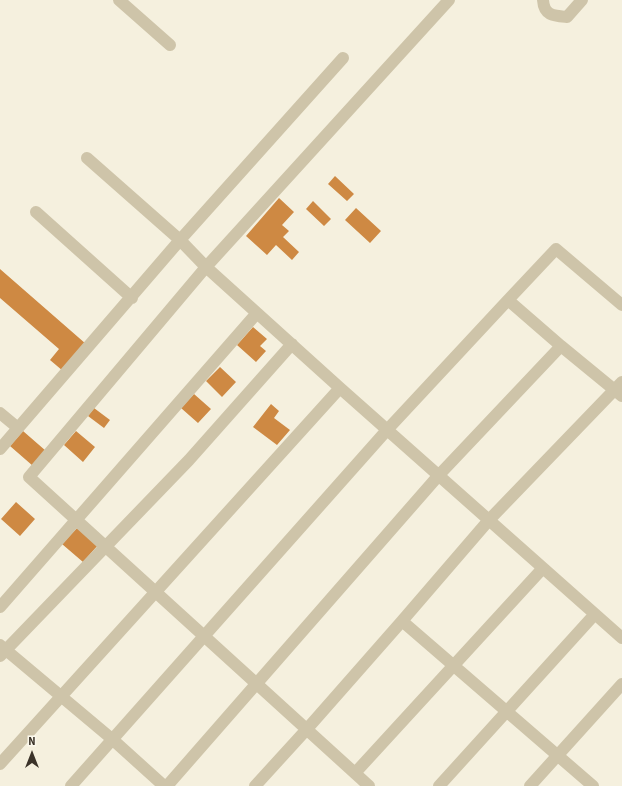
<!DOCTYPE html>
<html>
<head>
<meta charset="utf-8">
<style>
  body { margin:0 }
  #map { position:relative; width:622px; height:786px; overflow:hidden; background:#f5f0de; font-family:"Source Sans 3",sans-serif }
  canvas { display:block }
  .north { position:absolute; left:12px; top:734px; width:40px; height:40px; -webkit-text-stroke:3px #fbf8ec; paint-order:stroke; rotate:0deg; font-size:11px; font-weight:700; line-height:16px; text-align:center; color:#3b3329 }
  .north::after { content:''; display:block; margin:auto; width:14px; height:18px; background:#3b3329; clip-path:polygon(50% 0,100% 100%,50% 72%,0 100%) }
</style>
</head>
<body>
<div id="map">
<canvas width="622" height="786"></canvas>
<div class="north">N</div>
</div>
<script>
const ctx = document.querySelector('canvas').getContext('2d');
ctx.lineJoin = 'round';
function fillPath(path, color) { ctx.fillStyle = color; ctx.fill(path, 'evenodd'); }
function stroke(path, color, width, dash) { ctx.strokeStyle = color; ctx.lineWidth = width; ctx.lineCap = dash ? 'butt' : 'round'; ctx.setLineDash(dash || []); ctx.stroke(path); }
fillPath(new Path2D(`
  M335,176L354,194L347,201L328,184Z
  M279,198L294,212L282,225L289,231L283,237L299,252L292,260L276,245L267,255L246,236Z
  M313,201L331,219L324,226L306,209Z
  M356,208L381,231L370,243L345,220Z
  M0,269L86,344L63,371L50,360L59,349L0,298Z
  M253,327L267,339L260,346L266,351L256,362L237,345Z
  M220,367L236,382L222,397L206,381Z
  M194,394L211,409L198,423L181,408Z
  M271,404L279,411L274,418L290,430L277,445L253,427Z
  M94,408L110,420L104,428L88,416Z
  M23,431L46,451L33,466L10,446Z
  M76,431L95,447L83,462L64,445Z
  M16,502L35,519L20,536L1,519Z
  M79,526L99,544L83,562L62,544Z`), '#ce8943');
stroke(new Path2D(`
  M119,0L170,45
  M543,0C544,16 554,16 567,17L582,0
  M87,158L180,240L343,58
  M36,212L132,298
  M508,300L556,249L622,305
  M0,413L18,428
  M0,449L180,240L206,267L449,0
  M0,607L257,313
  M402,621L593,786
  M0,645L112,739L164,786
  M0,656L189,460L292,344
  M0,764L340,388
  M355,773L543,568
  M71,786L387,430L508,300L561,346L622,396
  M167,786L439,475L561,346
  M255,786L307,729L402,621L489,520L622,382
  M369,786L29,477L206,267L340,388L622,638
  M439,786L595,614
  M530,786L622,684`), '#cec4a9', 12);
</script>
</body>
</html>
